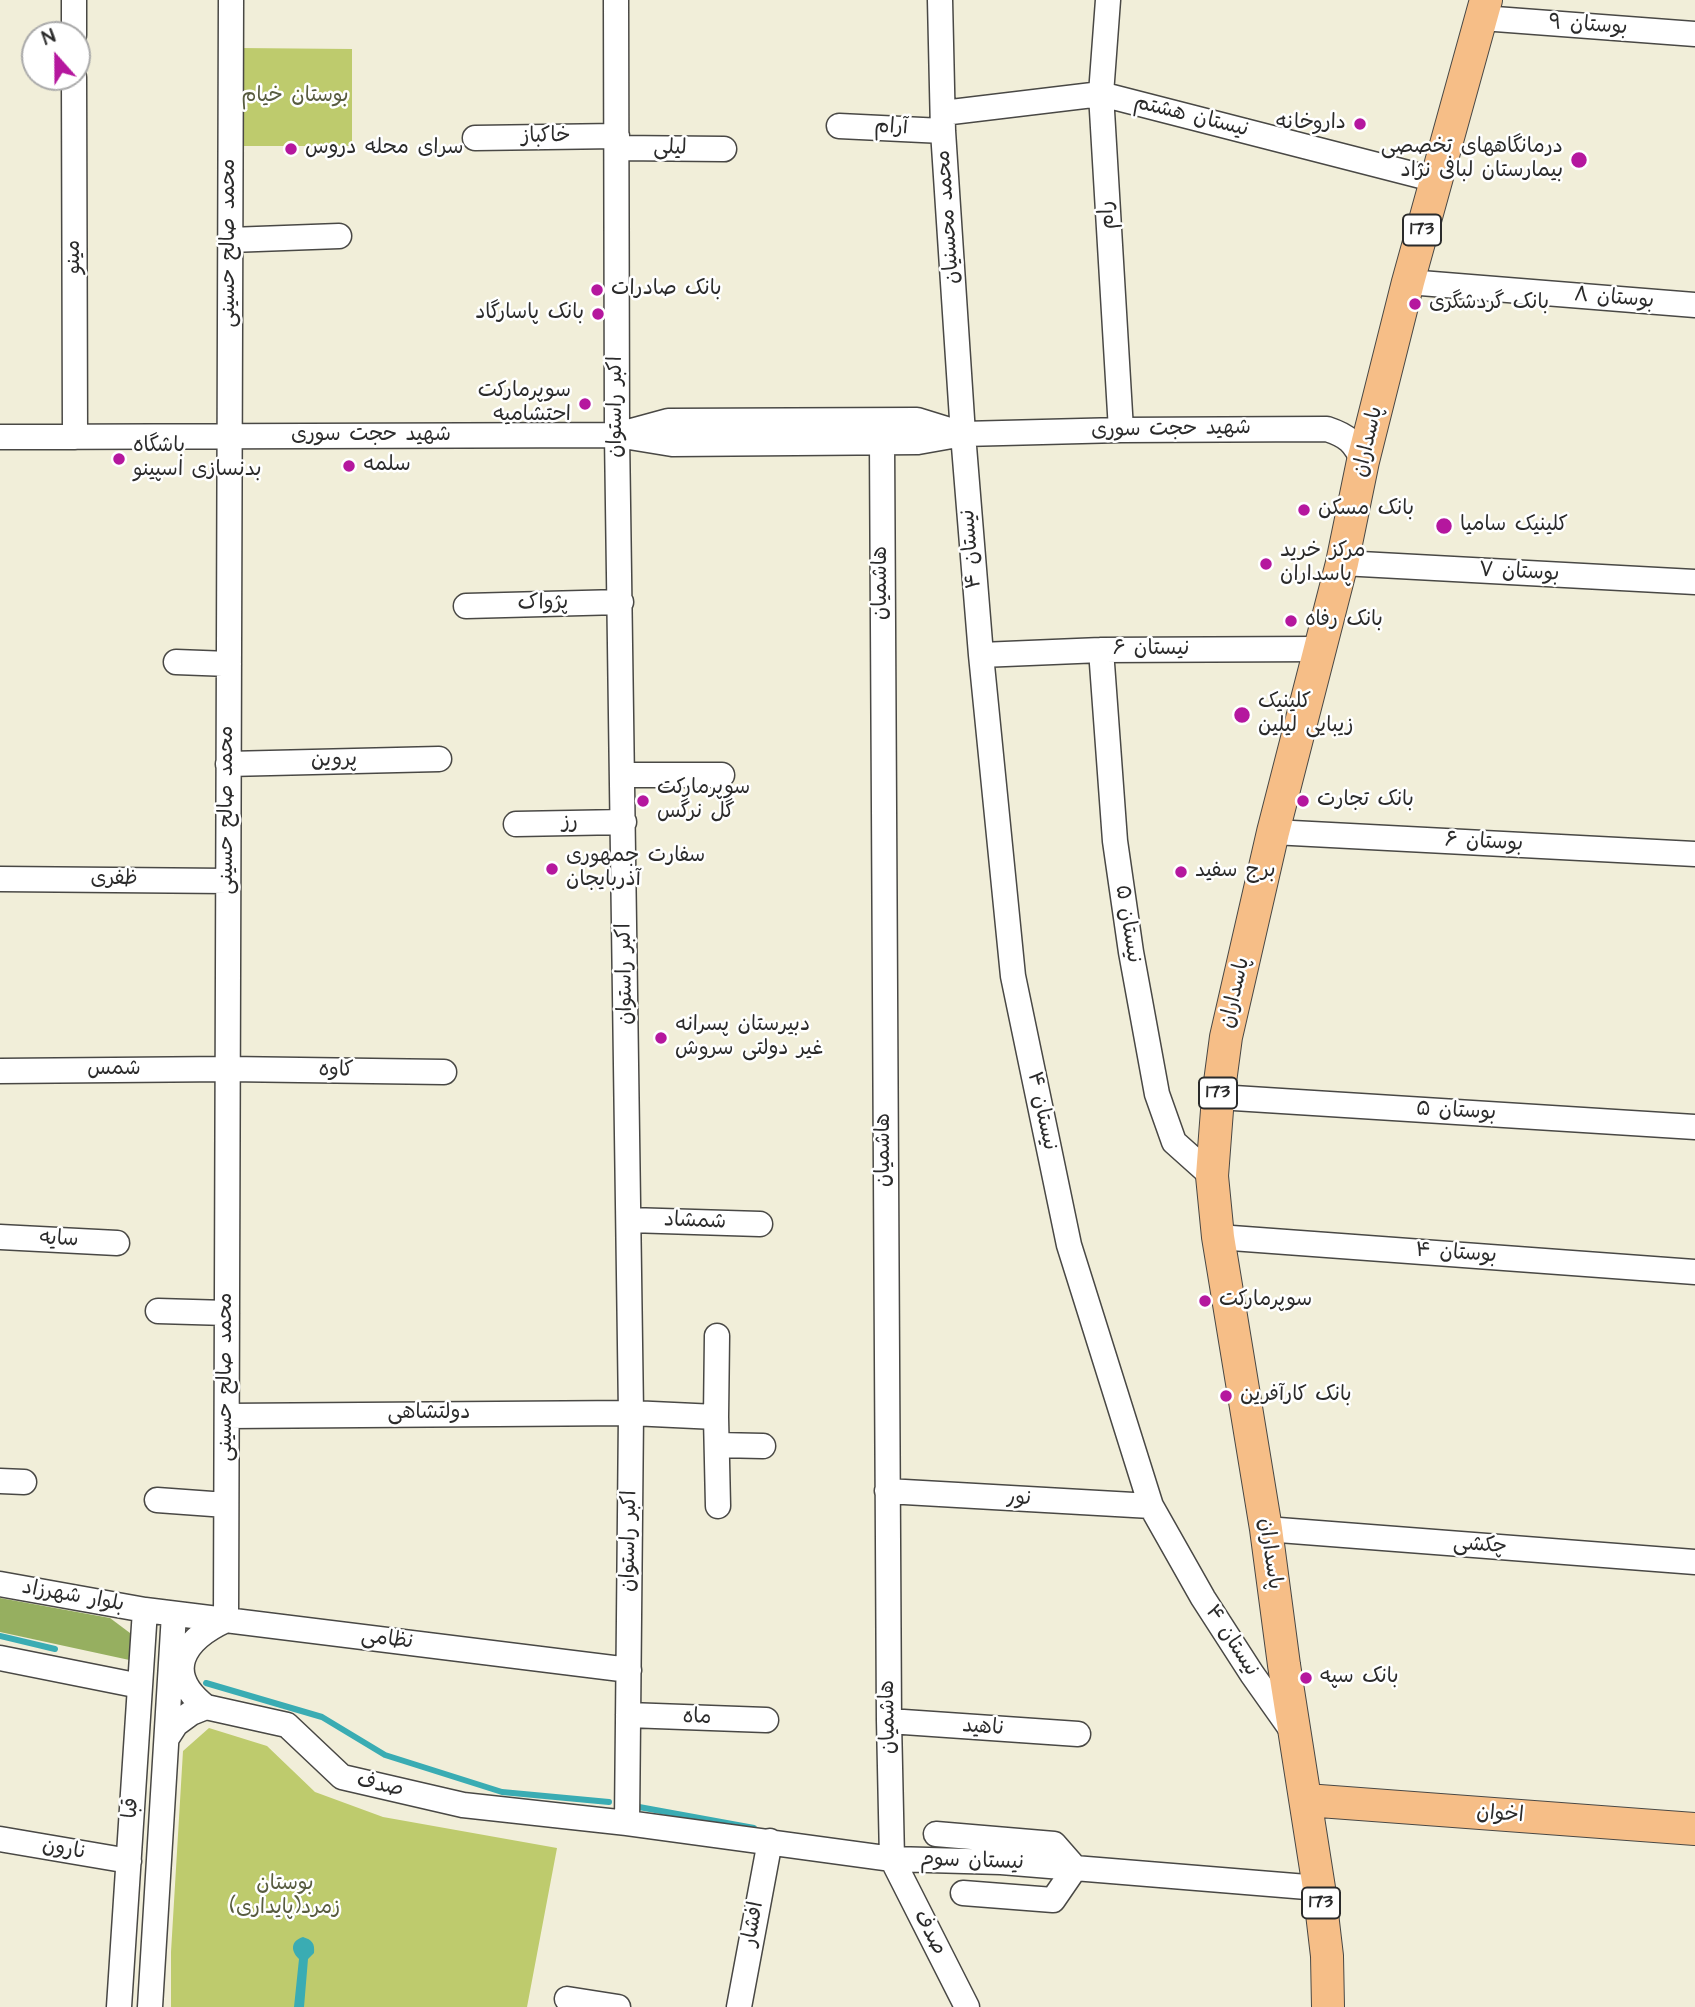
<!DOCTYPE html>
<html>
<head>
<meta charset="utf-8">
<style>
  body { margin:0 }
  #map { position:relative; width:1695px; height:2007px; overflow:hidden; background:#f1eed9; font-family:"Architects Daughter",sans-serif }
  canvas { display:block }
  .north { position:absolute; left:21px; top:21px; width:70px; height:70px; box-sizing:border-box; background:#fff; border:2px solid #aaa; border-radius:50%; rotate:339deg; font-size:19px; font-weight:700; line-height:28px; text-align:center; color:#2b2b2b }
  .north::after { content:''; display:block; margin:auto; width:24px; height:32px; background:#b5179e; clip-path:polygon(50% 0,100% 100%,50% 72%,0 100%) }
</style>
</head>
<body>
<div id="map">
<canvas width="1695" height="2007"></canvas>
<div class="north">N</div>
</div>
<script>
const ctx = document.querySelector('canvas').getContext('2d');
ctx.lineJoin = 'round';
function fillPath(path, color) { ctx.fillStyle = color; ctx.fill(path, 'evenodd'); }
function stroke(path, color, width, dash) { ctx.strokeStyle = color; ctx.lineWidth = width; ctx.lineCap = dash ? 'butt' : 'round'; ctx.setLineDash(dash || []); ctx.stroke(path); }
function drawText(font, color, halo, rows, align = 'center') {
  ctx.font = font + ' "Architects Daughter","Playpen Sans Arabic",sans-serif'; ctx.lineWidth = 5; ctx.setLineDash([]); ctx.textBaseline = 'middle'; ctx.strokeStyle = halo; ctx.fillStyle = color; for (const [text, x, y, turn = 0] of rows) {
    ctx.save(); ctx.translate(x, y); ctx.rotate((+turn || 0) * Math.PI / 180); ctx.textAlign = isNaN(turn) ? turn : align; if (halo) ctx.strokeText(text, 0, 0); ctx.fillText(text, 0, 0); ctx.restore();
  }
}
fillPath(new Path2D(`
  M239,48L352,49V146H239Z
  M209,1728L267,1746L315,1792L383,1817L557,1848L527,2007H171V1952L183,1751Z`), '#becb6d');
fillPath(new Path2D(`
  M0,1598L110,1618L134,1636V1661L0,1632Z`), '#96af60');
fillPath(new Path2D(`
  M303,1937C312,1940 315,1943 314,1953L308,1959L304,2007H294L299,1959C290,1950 291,1941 303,1937Z`), '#3aacb3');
stroke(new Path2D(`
  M0,1636L55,1649
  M206,1683L322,1717L385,1755L502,1792L609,1802
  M639,1807L754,1828`), '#3aacb3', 6);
const minor = new Path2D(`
  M74,0V35
  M616,0L617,435L631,1413L627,1823
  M940,0L943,131L963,434L981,655L1013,976L1069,1245L1151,1506L1203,1598L1252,1674L1293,1732
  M1108,0L1101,94L1121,430
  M1482,18L1695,34
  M74,77L75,437
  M943,113L1101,94L1436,180
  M839,126L943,131
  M475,138L617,136
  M617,148L724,149
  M230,240L339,236
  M1408,282L1695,305
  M624,433L668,421L917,420L959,433
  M0,437L617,435L672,444L918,442L963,434L1121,430L1327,429C1348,436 1354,442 1363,461
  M882,442L889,1721L892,1859L967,2007
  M1342,563L1695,582
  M466,606L621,602
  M1101,650L1115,841L1131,952L1157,1094L1174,1142L1212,1176
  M981,655L1101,650L1320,649
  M176,662L229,664
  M228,764L439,759
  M623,775H722
  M516,824L624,822
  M1273,832L1695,854
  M0,879L228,881
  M0,1071L228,1069L444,1072
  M1218,1097L1695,1127
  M629,1220L760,1224
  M0,1237L117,1243
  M1218,1237L1695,1272
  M158,1311L227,1313
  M717,1336L716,1417L718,1506
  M227,1416L631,1413L716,1417
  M717,1445L763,1446
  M0,1481L24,1482
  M887,1491L1151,1506
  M157,1500L226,1505
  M1266,1529L1695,1562
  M0,1584L145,1610L629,1670
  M0,1658L140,1686
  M206,1707C162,1673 183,1640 226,1620L231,0
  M628,1715L766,1720
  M889,1721L1078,1734
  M167,1738L176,1724L191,1713L206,1707L287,1725L342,1777L463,1805L627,1823L892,1859L1001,1862L1319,1888
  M936,1834L1054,1844L1075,1868L1053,1900L963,1893
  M0,1839L129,1861
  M567,1999L618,2007
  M119,2007L145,1610
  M150,2007L174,1614
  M739,2007L770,1841`);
const major = new Path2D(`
  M1306,1800L1695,1829
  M1328,2007L1327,1956L1319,1888L1284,1665L1266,1529L1218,1237L1212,1176L1218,1097L1226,1037L1273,832L1342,563L1363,461L1408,282L1486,0`);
stroke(minor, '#494845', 27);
stroke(major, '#494845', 34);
stroke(minor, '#fff', 24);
stroke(major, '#f6be87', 32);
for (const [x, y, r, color] of [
  [1360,124,7,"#b5179e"],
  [291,149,7,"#b5179e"],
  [1579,160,9,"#b5179e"],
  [597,290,7,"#b5179e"],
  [1415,304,7,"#b5179e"],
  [598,314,7,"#b5179e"],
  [585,404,7,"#b5179e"],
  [119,459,7,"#b5179e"],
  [349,466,7,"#b5179e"],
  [1304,510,7,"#b5179e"],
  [1444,526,9,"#b5179e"],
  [1266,564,7,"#b5179e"],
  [1291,621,7,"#b5179e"],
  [1242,715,9,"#b5179e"],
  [643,801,7,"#b5179e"],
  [1303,801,7,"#b5179e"],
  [552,869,7,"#b5179e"],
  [1181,872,7,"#b5179e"],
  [661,1038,7,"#b5179e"],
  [1205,1301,7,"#b5179e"],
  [1226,1396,7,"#b5179e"],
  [1306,1678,7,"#b5179e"]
]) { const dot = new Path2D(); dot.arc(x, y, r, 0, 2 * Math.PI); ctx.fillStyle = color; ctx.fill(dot); stroke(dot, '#fff', 2.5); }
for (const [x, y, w] of [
  [1422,230,38],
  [1218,1093,38],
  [1321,1903,38]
]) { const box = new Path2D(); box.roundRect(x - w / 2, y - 15.5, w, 31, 5); ctx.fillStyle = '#fff'; ctx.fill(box); stroke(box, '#2b2b2b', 2); }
drawText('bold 19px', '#2b2b2b', null, [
  ["173",1422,230],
  ["173",1218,1093],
  ["173",1321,1903]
]);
drawText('21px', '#2b2b2b', '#fff', [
  ["بوستان ۹",1588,26,4],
  ["نیستان هشتم",1191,117,14],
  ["آرام",891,128,3],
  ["خاکباز",546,137,-1],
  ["لیلی",670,149,1],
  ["رام",1108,215,-93],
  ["محمد محسنیان",949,217,-94],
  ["محمد صالح حسینی",230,243,-90],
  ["مینو",75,257,-90],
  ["بوستان ۸",1614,299,5],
  ["اکبر راستوان",617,407,-90],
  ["شهید حجت سوری",1171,430,-1],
  ["شهید حجت سوری",371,436],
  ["پاسداران",1369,442,-77],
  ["نیستان ۴",972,549,-95],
  ["بوستان ۷",1519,573,3],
  ["هاشمیان",882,583,-90],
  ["پژواک",543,604,-1],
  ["نیستان ۶",1151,650],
  ["پروین",334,761,-1],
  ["محمد صالح حسینی",228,810,-90],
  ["رز",570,823,-1],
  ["بوستان ۶",1484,843,3],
  ["ظفری",114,880],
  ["نیستان ۵",1127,924,81],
  ["اکبر راستوان",626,974,-91],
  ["پاسداران",1236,993,-77],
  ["شمس",114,1070],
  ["کاوه",336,1071,1],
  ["نیستان ۴",1041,1111,78],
  ["بوستان ۵",1456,1112,3],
  ["هاشمیان",885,1150,-90],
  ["شمشاد",695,1222,2],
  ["سایه",59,1240,3],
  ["بوستان ۴",1456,1254,4],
  ["محمد صالح حسینی",227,1377,-90],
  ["دولتشاهی",429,1414],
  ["نور",1019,1499,3],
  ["اکبر راستوان",630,1541,-89],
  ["چکشی",1480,1546,4],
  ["پاسداران",1269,1554,82],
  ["بلوار شهرزاد",73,1597,10],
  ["نظامی",387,1640,7],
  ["نیستان ۴",1231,1641,57],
  ["هاشمیان",889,1717,-91],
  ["ماه",697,1718,2],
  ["ناهید",983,1728,4],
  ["صدف",380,1786,13],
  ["قبا",132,1808,-86],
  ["اخوان",1500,1815,4],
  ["نارون",64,1850,10],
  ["نیستان سوم",972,1862,2],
  ["افشار",754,1924,-80],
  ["صدف",929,1933,63]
]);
drawText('21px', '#575b3f', '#fff', [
  ["بوستان خیام",295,97],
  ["بوستان",285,1885],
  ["زمرد(پایداری)",285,1909]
]);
drawText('21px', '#2b2b2b', '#fff', [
  ["داروخانه",1346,124,"right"],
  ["درمانگاههای تخصصی",1563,148,"right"],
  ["بیمارستان لبافی نژاد",1563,172,"right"],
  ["سرای محله دروس",305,149],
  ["بانک صادرات",611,290],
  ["بانک گردشگری",1429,304],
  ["بانک پاسارگاد",584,314,"right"],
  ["سوپرمارکت",571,392,"right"],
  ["احتشامیه",571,416,"right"],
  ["باشگاه",133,447],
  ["بدنسازی اسپینو",133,471],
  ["سلمه",363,466],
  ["بانک مسکن",1318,510],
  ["کلینیک سامیا",1460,526],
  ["مرکز خرید",1280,552],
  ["پاسداران",1280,576],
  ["بانک رفاه",1305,621],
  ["کلینیک",1258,703],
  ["زیبایی لیلین",1258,727],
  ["سوپرمارکت",657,789],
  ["گل نرگس",657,813],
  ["بانک تجارت",1317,801],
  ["سفارت جمهوری",566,857],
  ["آذربایجان",566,881],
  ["برج سفید",1195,872],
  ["دبیرستان پسرانه",675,1026],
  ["غیر دولتی سروش",675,1050],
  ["سوپرمارکت",1219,1301],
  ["بانک کارآفرین",1240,1396],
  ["بانک سپه",1320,1678]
], 'left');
</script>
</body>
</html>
